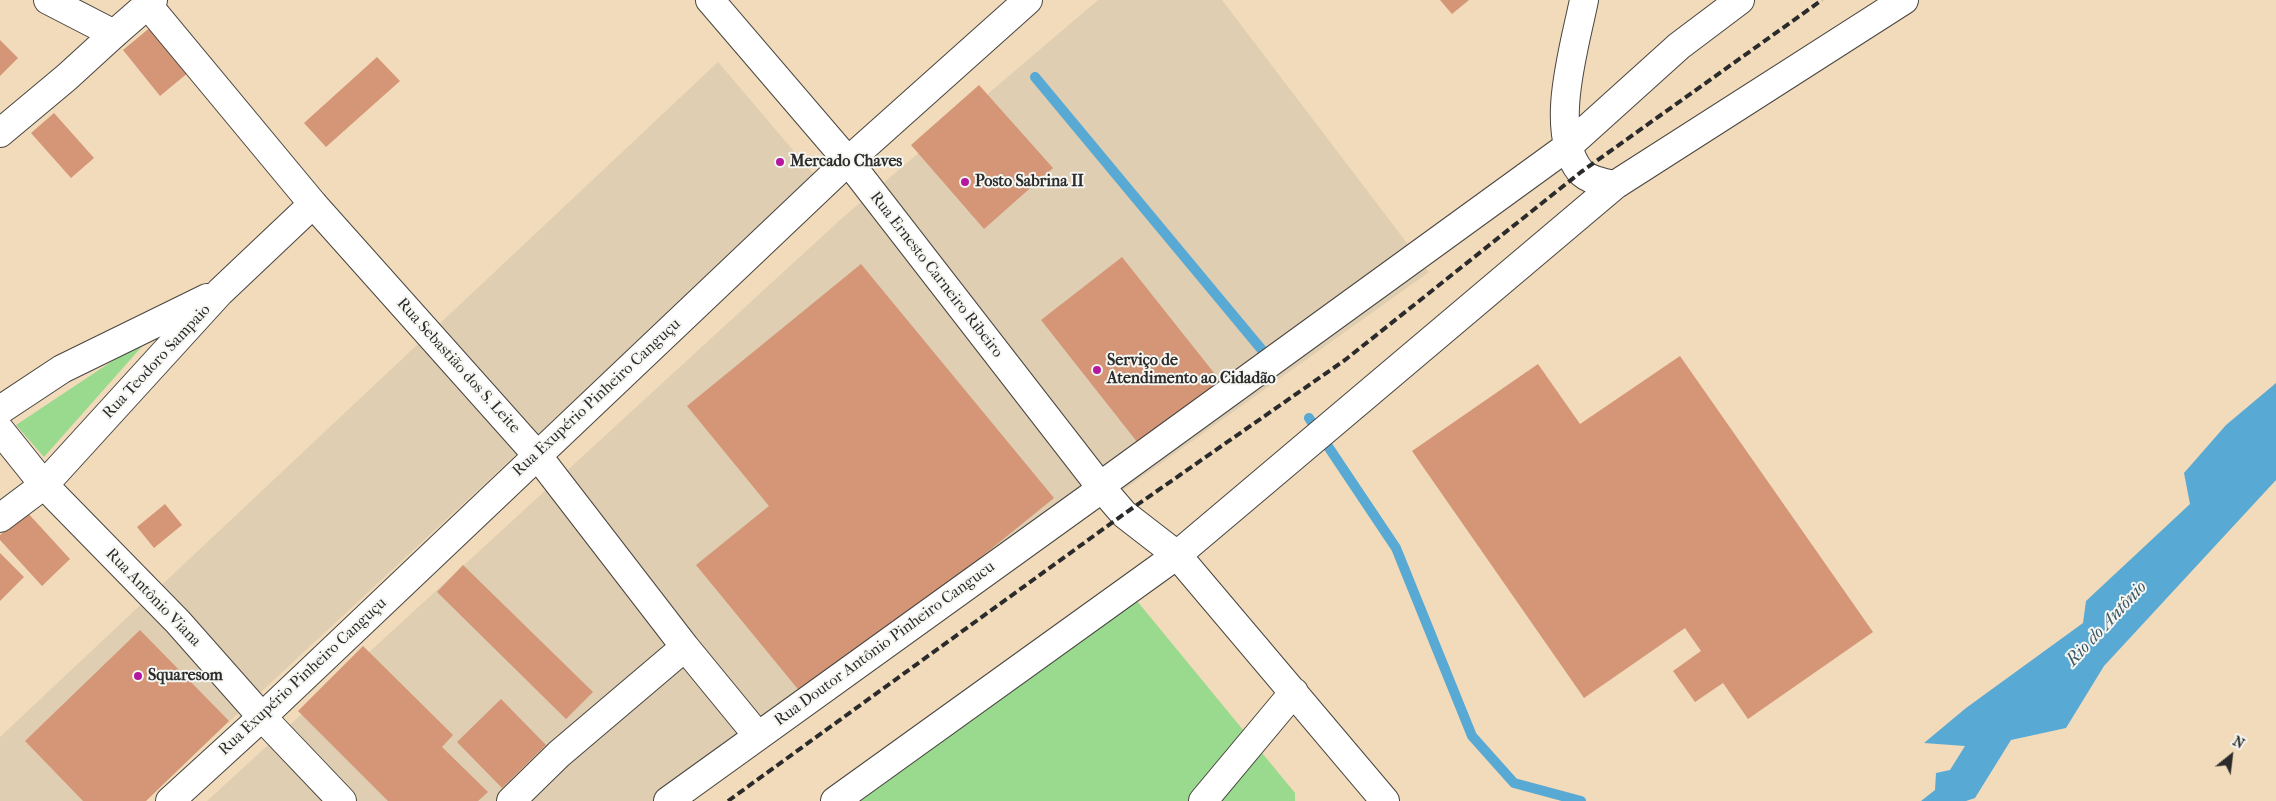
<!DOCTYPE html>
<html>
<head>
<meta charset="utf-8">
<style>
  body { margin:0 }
  #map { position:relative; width:2276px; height:801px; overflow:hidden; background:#f1dbba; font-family:"IM FELL French Canon",serif }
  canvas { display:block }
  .north { position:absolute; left:2206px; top:731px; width:50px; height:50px; -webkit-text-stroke:4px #f6f6f2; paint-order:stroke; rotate:29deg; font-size:14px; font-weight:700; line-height:20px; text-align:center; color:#2b2b2b }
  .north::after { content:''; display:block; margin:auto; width:18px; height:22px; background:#2b2b2b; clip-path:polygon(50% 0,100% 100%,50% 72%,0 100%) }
</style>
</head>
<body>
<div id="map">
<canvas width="2276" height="801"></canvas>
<div class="north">N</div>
</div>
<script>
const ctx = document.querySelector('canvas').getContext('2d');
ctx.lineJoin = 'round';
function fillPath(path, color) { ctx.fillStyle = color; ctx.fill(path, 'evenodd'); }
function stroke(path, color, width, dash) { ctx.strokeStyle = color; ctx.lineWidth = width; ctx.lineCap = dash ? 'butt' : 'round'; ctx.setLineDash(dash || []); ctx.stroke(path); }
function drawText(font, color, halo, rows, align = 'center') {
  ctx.font = font + ' "IM FELL French Canon",serif'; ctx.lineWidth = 4; ctx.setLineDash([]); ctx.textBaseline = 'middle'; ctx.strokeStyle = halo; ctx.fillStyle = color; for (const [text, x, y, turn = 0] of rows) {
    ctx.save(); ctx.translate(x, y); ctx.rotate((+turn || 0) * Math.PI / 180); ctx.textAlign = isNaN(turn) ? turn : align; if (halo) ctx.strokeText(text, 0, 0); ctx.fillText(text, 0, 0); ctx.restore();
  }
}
fillPath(new Path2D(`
  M1098,0H1222L1429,272L688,801H207L840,220Z
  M718,62L815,176L144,801H0V737Z`), '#dfceb1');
fillPath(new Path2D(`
  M153,334L44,457L16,425Z
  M1137,601L1295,793V801H859L1081,634Z`), '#9ada8f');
fillPath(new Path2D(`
  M2276,383V480L2104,666L2066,728L2011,740L1975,798L1966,801H1921L1935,790L1936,773L1950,770L1965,746L1924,743L1966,708L2083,623L2086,601L2190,504L2184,473L2226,425Z`), '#58a9d3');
stroke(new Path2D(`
  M1035,77L1267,356
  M1309,418L1396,548L1472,736L1514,783L1581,801`), '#58a9d3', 10);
fillPath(new Path2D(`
  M1440,0H1469L1452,14Z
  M152,26L189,72L160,96L123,50Z
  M0,40L18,58L0,76Z
  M377,57L400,81L326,147L304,123Z
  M979,85L1053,168L984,229L911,145Z
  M54,113L94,158L71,178L31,133Z
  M1122,257L1226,388L1145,452L1041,320Z
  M861,264L1054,498L806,699L696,565L769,506L687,406Z
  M1680,356L1873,632L1748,719L1723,683L1695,702L1673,671L1701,651L1685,628L1584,698L1412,451L1538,364L1580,424Z
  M165,504L182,525L154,548L137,527Z
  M26,511L70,559L42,586L0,540V535Z
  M0,553L24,577L0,601Z
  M463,565L593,692L566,719L437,592Z
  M140,630L229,721L146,801H83L25,741Z
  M363,646L453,735L442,747L488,792L478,801H388L298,711Z
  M501,699L546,745L502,788L457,742Z`), '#d49677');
const minor = new Path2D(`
  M1584,0C1575,46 1548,131 1580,171C1588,180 1604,183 1615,185
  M0,133L67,77L114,34
  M0,410L62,369L207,298
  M0,430L44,485L178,622L262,717L342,801
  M0,518L44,485L220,292L313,204
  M835,801L1177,555L1615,185L1904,0
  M1203,801L1294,692
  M1385,801L1177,555L1124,514L1100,486L1567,147L1679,46L1740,0`);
const tertiary = new Path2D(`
  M48,0L114,34L153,0
  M147,4L313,204L537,455L685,647L758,736
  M511,801L559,754L685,647
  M668,801L1097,492L1100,486L848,161L710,0`);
const primary = new Path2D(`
  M170,801L262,717L848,161L1028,0`);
stroke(minor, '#494540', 30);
stroke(tertiary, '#494540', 30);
stroke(primary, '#494540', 30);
stroke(minor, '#fff', 28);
stroke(tertiary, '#fff', 28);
stroke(primary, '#fff', 28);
stroke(new Path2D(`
  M728,801L1124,514L1345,360L1581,172L1822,0`), '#2b2b2b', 4, [8, 4]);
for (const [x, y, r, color] of [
  [780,162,5,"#b5179e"],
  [965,182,5,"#b5179e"],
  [1097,370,5,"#b5179e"],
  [138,676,5,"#b5179e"]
]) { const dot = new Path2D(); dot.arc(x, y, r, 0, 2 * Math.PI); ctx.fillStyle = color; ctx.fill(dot); stroke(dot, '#f6f6f2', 2); }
drawText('bold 16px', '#2b2b2b', '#f6f6f2', [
  ["Mercado Chaves",790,162],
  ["Posto Sabrina II",975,182],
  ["Serviço de",1107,361],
  ["Atendimento ao Cidadão",1107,379],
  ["Squaresom",148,676]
], 'left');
drawText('16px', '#2b2b2b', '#f6f6f2', [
  ["Rua Ernesto Carneiro Ribeiro",936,275,52],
  ["Rua Teodoro Sampaio",157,362,-47],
  ["Rua Sebastião dos S. Leite",458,366,48],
  ["Rua Exupério Pinheiro Canguçu",597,398,-43],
  ["Rua Antônio Viana",153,598,46],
  ["Rua Doutor Antônio Pinheiro Cangucu",885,644,-36],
  ["Rua Exupério Pinheiro Canguçu",303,677,-43]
]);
drawText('italic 18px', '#3b5766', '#f6f6f2', [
  ["Rio do Antônio",2107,624,-47]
]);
</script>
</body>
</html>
